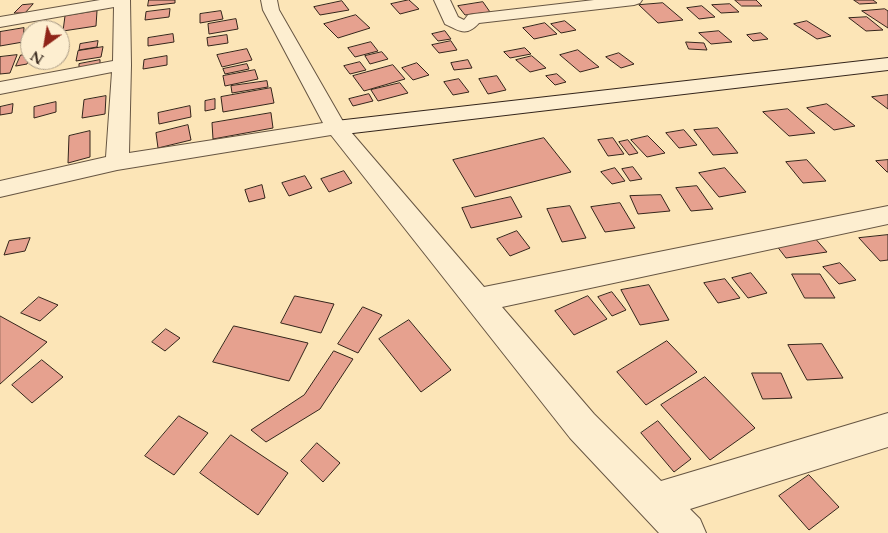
<!DOCTYPE html>
<html>
<head>
<meta charset="utf-8">
<style>
  body { margin:0 }
  #map { position:relative; width:888px; height:533px; overflow:hidden; background:#fce5b7; font-family:Cardo,serif }
  canvas { display:block }
  .north { position:absolute; left:20px; top:20px; width:50px; height:50px; box-sizing:border-box; background:#fdeed0; border:1px solid #ad9e88; border-radius:50%; rotate:212deg; font-size:14px; font-weight:700; line-height:20px; text-align:center; color:#34251b }
  .north::after { content:''; display:block; margin:auto; width:18px; height:22px; background:#8f2418; clip-path:polygon(50% 0,100% 100%,50% 72%,0 100%) }
</style>
</head>
<body>
<div id="map">
<canvas width="888" height="533"></canvas>
<div class="north">N</div>
</div>
<script>
const ctx = document.querySelector('canvas').getContext('2d');
ctx.lineJoin = 'round';
function fillPath(path, color) { ctx.fillStyle = color; ctx.fill(path, 'evenodd'); }
function stroke(path, color, width, dash) { ctx.strokeStyle = color; ctx.lineWidth = width; ctx.lineCap = dash ? 'butt' : 'round'; ctx.setLineDash(dash || []); ctx.stroke(path); }
const building = new Path2D(`
  M149,0H175V3L148,6Z
  M409,0L419,9L400,14L391,4Z
  M735,0H756L762,6H742Z
  M854,0H873L877,3L860,4Z
  M342,1L349,10L320,15L314,7Z
  M483,2L490,12L465,15L458,6Z
  M663,3L683,20L658,23L639,5Z
  M33,4L25,13H14L22,5Z
  M730,4L739,12L721,13L712,5Z
  M702,6L715,17L699,19L687,8Z
  M170,9L169,17L145,20L146,12Z
  M885,9L888,11V28L862,11Z
  M97,11L96,26L63,31L65,16Z
  M221,11L223,19L200,23V14Z
  M356,15L370,28L338,38L324,24Z
  M867,17L883,30L866,31L849,18Z
  M236,19L238,29L209,34L208,24Z
  M565,21L576,30L561,33L551,24Z
  M807,21L831,36L817,39L794,24Z
  M545,23L557,34L534,39L523,28Z
  M24,28L23,42L0,46V32Z
  M445,31L451,39L438,41L432,34Z
  M719,31L732,42L711,44L699,33Z
  M761,33L768,39L753,41L747,35Z
  M173,34L174,42L148,46V38Z
  M227,35L228,43L208,46L207,38Z
  M98,41L97,47L79,50L80,44Z
  M451,41L457,50L439,53L432,45Z
  M371,42L378,51L355,57L348,48Z
  M686,42L704,43L707,50L689,49Z
  M103,47L101,57L76,61L78,51Z
  M525,48L531,54L510,58L504,52Z
  M247,49L252,60L222,67L217,55Z
  M578,50L599,67L580,72L560,55Z
  M382,52L388,59L370,64L365,56Z
  M619,53L634,64L621,68L606,57Z
  M17,55L10,73L0,74V57Z
  M21,55H30V58L27,64L16,66Z
  M167,56V65L143,69L144,60Z
  M532,56L546,68L530,72L516,60Z
  M36,60H55V62L35,65Z
  M100,60V67L79,71V64Z
  M468,60L472,68L454,70L451,63Z
  M360,62L366,70L350,74L344,66Z
  M417,63L429,75L413,80L402,68Z
  M247,64L249,69L225,74L223,69Z
  M393,65L405,79L364,91L353,76Z
  M255,70L258,79L225,86L223,76Z
  M557,74L566,82L555,85L546,76Z
  M497,76L506,90L488,94L479,79Z
  M459,79L469,92L453,95L444,82Z
  M267,81L268,87L232,93L231,86Z
  M400,83L408,93L378,101L371,90Z
  M271,88L274,103L223,112L221,97Z
  M369,94L373,101L353,106L349,99Z
  M888,95V109L872,97Z
  M106,96L105,114L82,118L84,100Z
  M215,99V109L205,111V101Z
  M56,102V112L34,118V107Z
  M13,104L12,113L0,115V107Z
  M827,104L855,126L834,130L807,108Z
  M190,106L191,117L159,124L158,113Z
  M788,109L815,133L789,136L763,112Z
  M271,113L273,128L213,139L212,123Z
  M188,125L191,140L158,148L156,133Z
  M718,128L738,153L713,155L694,130Z
  M684,130L697,145L679,148L666,133Z
  M90,131V157L68,163L69,136Z
  M648,136L665,153L647,157L631,140Z
  M544,138L571,172L475,197L453,160Z
  M613,138L624,154L608,156L598,140Z
  M628,140L638,153L629,155L619,142Z
  M807,160L826,181L803,183L786,162Z
  M888,160V172H887L876,161Z
  M633,167L642,179L630,181L622,169Z
  M615,168L625,181L612,184L601,172Z
  M725,168L746,192L719,197L699,173Z
  M344,171L352,183L329,192L321,179Z
  M305,176L312,188L289,196L282,183Z
  M262,185L265,198L249,202L245,190Z
  M697,186L713,209L691,211L676,188Z
  M661,195L670,211L638,214L630,196Z
  M511,197L522,217L471,228L462,208Z
  M620,203L635,228L605,232L591,207Z
  M570,206L586,238L562,242L547,209Z
  M517,231L530,248L510,256L497,239Z
  M888,235V260L880,261L859,238Z
  M813,236L827,252L786,258L773,241Z
  M30,238L25,251L4,255L9,241Z
  M840,263L856,280L839,284L823,267Z
  M751,273L767,293L748,298L732,278Z
  M792,274H820L835,298H805Z
  M725,279L740,298L718,303L704,283Z
  M649,285L669,320L640,325L621,290Z
  M612,292L626,310L612,316L598,297Z
  M295,296L334,304L321,333L281,323Z
  M588,296L607,319L574,335L555,311Z
  M39,297L58,305L40,321L21,313Z
  M363,307L382,315L358,353L338,344Z
  M0,316L47,342L0,384Z
  M409,320L451,370L421,392L379,339Z
  M234,326L308,343L289,381L213,362Z
  M166,329L180,338L165,351L152,342Z
  M667,341L697,372L646,405L617,372Z
  M822,344L843,378L807,380L788,345Z
  M334,351L353,359L320,409L266,442L251,430L304,395Z
  M42,360L63,377L32,403L12,385Z
  M752,373H781L792,398L763,399Z
  M705,377L755,428L710,460L661,405Z
  M179,416L208,433L174,475L145,456Z
  M658,421L691,459L674,472L641,433Z
  M231,435L288,473L258,515L200,473Z
  M317,443L340,463L323,482L301,461Z
  M809,475L839,507L809,530L779,496Z`);
fillPath(building, '#e6a18f');
stroke(building, '#34251b', 1);
const street = new Path2D(`
  M100,0H130L131,65L129,153L323,123L263,10L261,0H277L279,10L345,125L484,287L888,206V224L502,307L594,414L661,481L888,413V447L690,509L700,519L706,533H659L570,438L331,135L117,170L0,197V181L106,157L112,72L0,94V82L113,61L114,7L0,27V17Z
  M434,0H450L458,17L464,20L468,15L474,14L594,0H642L640,3L634,5L479,23C466,37 460,31 445,24Z`);
const secondary = new Path2D(`
  M888,58V70L336,135L328,133L325,128L328,123L336,121Z`);
stroke(street, '#665542', 2);
stroke(secondary, '#34251b', 2);
fillPath(street, '#fdeed0');
fillPath(secondary, '#fdeed0');
</script>
</body>
</html>
